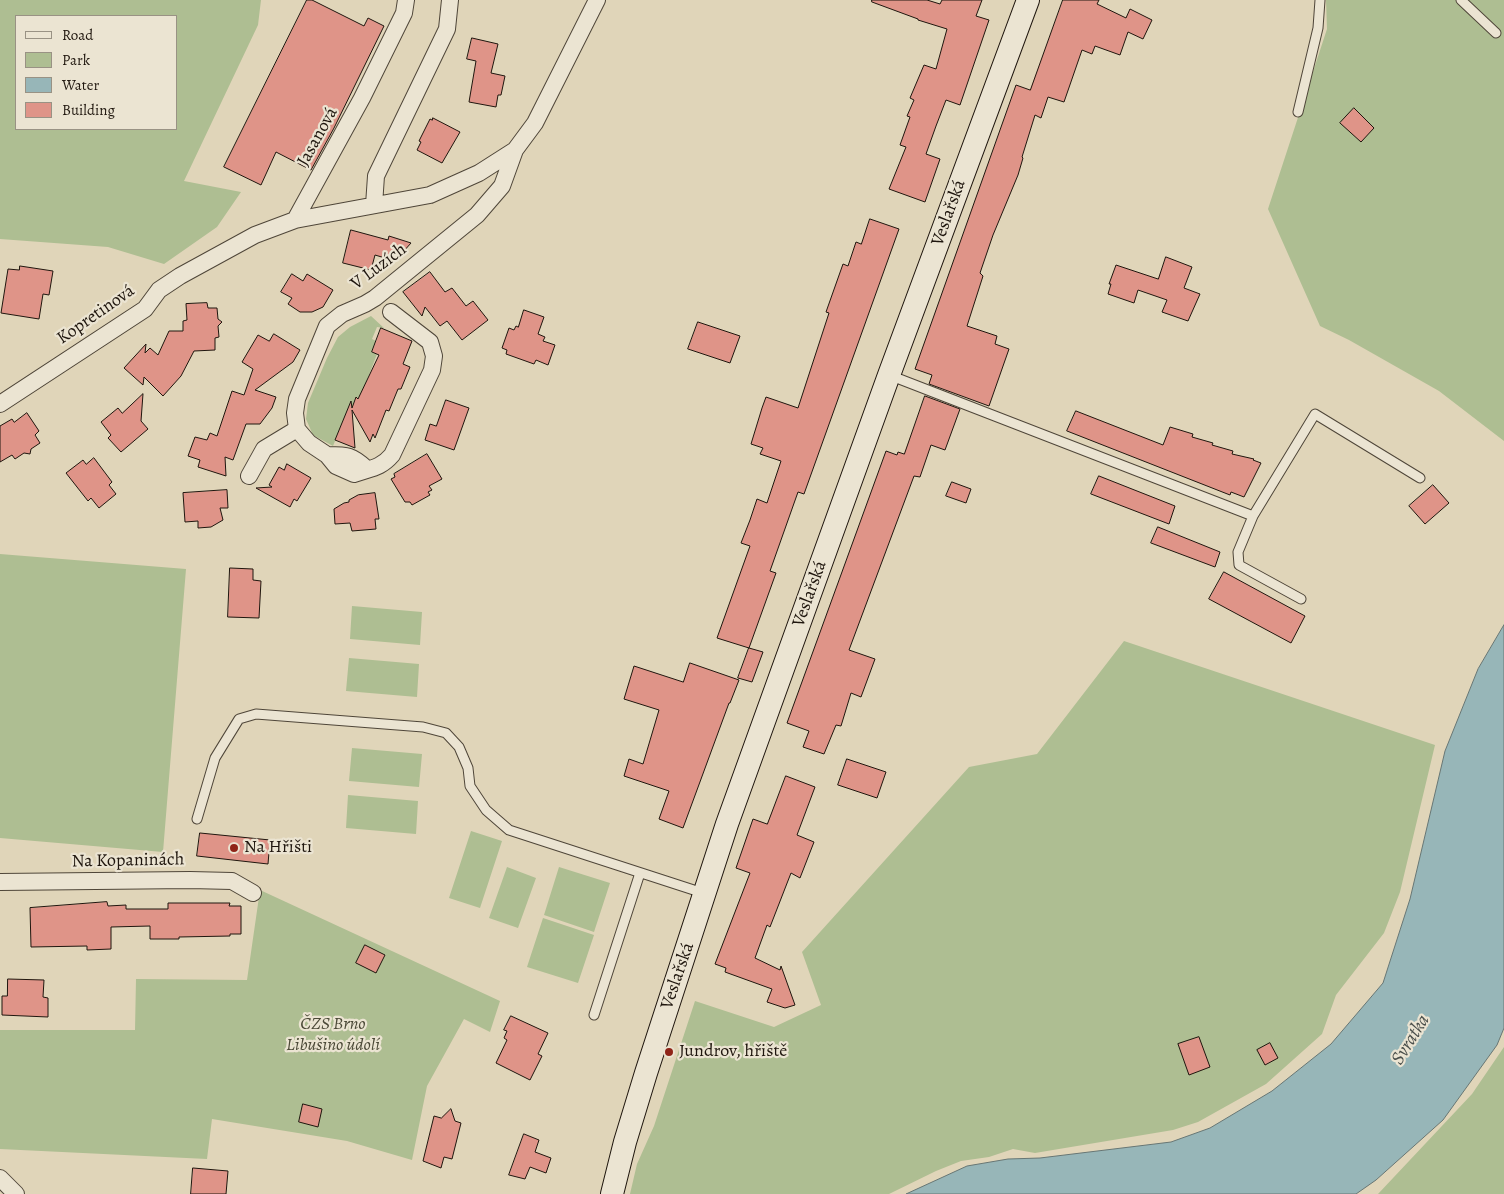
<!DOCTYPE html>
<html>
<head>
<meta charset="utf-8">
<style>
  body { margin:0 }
  #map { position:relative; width:1504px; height:1194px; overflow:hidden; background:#e0d5b9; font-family:Alegreya,serif }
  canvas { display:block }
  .legend { position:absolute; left:15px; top:15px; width:162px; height:115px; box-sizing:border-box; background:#ebe4d2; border:1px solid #999284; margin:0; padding:6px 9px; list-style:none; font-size:15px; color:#1f160e }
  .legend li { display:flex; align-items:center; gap:10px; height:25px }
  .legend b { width:25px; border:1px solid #999284 }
</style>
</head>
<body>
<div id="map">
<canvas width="1504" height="1194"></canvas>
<ul class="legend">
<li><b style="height:6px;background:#ebe4d2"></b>Road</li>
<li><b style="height:14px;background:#aebe92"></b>Park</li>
<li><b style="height:14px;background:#97b6b8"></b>Water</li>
<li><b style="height:14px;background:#df9488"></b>Building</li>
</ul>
</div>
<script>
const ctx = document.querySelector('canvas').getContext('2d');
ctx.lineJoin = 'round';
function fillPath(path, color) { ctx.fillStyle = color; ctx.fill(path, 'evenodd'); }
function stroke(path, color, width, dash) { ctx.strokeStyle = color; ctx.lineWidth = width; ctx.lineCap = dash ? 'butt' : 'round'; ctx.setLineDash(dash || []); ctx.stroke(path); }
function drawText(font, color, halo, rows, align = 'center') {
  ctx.font = font + ' Alegreya,serif'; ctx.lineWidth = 4.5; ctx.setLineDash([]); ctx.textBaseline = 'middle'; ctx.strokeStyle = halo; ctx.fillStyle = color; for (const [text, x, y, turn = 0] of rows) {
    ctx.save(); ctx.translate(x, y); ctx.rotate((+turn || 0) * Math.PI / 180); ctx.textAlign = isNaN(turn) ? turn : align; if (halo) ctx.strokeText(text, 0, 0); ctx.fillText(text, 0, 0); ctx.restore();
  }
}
fillPath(new Path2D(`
  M0,0H261L258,25L184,181L241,192L217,227L164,264L108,247L0,239ZM16,16H176V129H16Z
  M1326,0H1504V441L1439,391L1349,340L1320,326L1268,209L1327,29Z
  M371,316L384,328L377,327L372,339L376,341L372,352L377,354L360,399L356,398L347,420L344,419L333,446L313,435L306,419L308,403L327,358L338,337L350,327Z
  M0,554L186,569L163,852L0,838Z
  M352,606L422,612L420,645L350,639Z
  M1124,641L1435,745L1400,892L1384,933L1336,995L1322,1034L1266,1084L1198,1122L1173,1130L1035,1153L1013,1149L989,1157L961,1161L936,1171L889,1194H630L637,1164L654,1126L695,1001L774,1027L821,1005L802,952L969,767L1037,754Z
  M349,658L419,664L417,697L346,691Z
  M352,748L422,754L419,787L349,781Z
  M348,795L418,801L416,834L346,828Z
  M471,831L502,841L480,908L449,898Z
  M507,867L536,878L518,928L489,918Z
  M559,867L610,883L594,932L544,915Z
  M260,890L500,1001L490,1032L464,1019L427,1086L412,1160L347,1141L212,1119L207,1159L0,1149V1030H135L136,979L247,980Z
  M543,918L594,935L578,983L527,967Z
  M1504,1047V1194H1378L1472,1094Z`), '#aebe92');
const water = new Path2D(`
  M1504,625V1028L1497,1045L1443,1120L1376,1180L1356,1194H906L967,1166L1008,1159L1040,1158L1171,1142L1210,1128L1272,1091L1331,1044L1383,983L1410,899L1445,751L1478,669Z`);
fillPath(water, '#97b6b8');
stroke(water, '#677674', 1);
const building = new Path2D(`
  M307,0H312L364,26L368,18L384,26L334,128L311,170L276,152L261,185L224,167Z
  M872,0H927L940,4L942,0H982L976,16L989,20L960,105L946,100L936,126L926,154L940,159L925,202L889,189L906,147L900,145L910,117L907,116L914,100L910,98L924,65L936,69L947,29L918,20V19L872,2Z
  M1063,0H1099L1097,4L1126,18L1130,9L1152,20L1143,39L1128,32L1120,55L1095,46L1092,54L1082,50L1064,102L1048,97L1041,118L1035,115L1022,157L1023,158L1018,175L993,235L980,273L983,276L967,326L997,336L995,344L1009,349L989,406L929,384L932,375L915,369L1016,85L1030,90Z
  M472,38L498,44L491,73L505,76L501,95H498L496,107L469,102L476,61L467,59Z
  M1354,108L1374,128L1361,142L1340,123Z
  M433,118L460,132L442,163L417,150L421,142L419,141L430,119L432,120Z
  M870,219L899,229L804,494L798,492L770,571L776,573L749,648L717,638L750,546L741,543L750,520L757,499L767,503L781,461L760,454L763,448L751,444L762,408L766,397L798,408L829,313L826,312L843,264L848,266L856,242L861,244Z
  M351,230L388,240L389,236L411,243L395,261L375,255L371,270L343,263Z
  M1166,257L1192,267L1184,288L1200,294L1188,321L1162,312L1167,300L1138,290L1134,303L1108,294L1111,284H1109L1116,265L1158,279Z
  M20,266L53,271L49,295L43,294L39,319L1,313L8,269L19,270Z
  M430,272L445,292L452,288L466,306L473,301L488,320L462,340L447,321L440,326L425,307L422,316L403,292Z
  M292,274L303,281L307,274L333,290L323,307L312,312H300L288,304L292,298L281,292Z
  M207,303L208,308H217L218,319L222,322L218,326L219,337L215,338V350L194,351L181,376L163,396L144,377L143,385L124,368L146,344L145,353L150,348L158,355L169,331H183V321L187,320L186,304Z
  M524,310L544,317L538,334L545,337L543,341L555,345L548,365L536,360L534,364L506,354L507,350L502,348L509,328L514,330L516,326L518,327Z
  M698,322L740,336L730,363L688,349Z
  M381,328L412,341L403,364L410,367L401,389H398L389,411L386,410L375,438L373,434L370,442L352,410L355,448L335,440L351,401L352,408L356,397L358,399L379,355L372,352Z
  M274,334L300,350L293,362L255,390L276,397L272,408L260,424H246L233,460L225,457L226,476L198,467L200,460L188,456L195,437L207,440L210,433L217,436L232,391L244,395L253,369L242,362L258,335L269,341Z
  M143,394L141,421L148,429L121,452L108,438L111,435L101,422L118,408L122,413Z
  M925,396L960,409L945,450L931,445L920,477L914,476L849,650L875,659L861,697L851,693L841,726L836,725L824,754L803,747L809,731L787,723L886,451L897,455L898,452L904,454Z
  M446,400L469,408L454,450L425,440L430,424L436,426Z
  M1076,411L1163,445L1170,427L1193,434L1192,437L1213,443L1212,445L1233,451L1232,454L1254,459L1253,460L1261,463L1244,497L1231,492L1230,495L1067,431Z
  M27,413L39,431L35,435L40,443L31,449L30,454L24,453L15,459L12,455L0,462V426L12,419L14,422Z
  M427,454L442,479L429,486L432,490L428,492L430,495L412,505L410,502H405L391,479L395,477L394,474Z
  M94,458L112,482L109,485L116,494L99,508L91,498L88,501L66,473L83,460L86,464Z
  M287,464L311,478L297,501L294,499L290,507L256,488L272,487L269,485L279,467L284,470Z
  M1099,476L1175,506L1169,524L1091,494Z
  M952,482L971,489L966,503L946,496Z
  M1433,485L1449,503L1425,524L1409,506Z
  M227,490L228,508H220L223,520L211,527L198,528V521L185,522L183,493Z
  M375,493L379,519H375L376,529L352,531L350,523L335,524L334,509L344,503L349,502V500L358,495Z
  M1158,527L1220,552L1215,567L1151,543Z
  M230,568L253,569V580L261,581L259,618L228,617Z
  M1224,572L1305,616L1291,643L1209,599Z
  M749,648L763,652L752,682L738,678Z
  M690,663L739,680L730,703H729L683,828L659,819L669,791L624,776L629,759L643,764L659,710L624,699L634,666L683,682Z
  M847,759L886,772L877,798L838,785Z
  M786,776L815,787L797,835L814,842L800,878L791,873L770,927L767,925L755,958L780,970L781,966L795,1005L785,1008L767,1002L772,989L725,972L726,968L715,964L750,873L736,868L753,819L767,824Z
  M200,833L270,840L268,864L197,856Z
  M107,902L108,906L126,905V909H168V903H230L229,906H241V934H230V936L179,937V939H150V926L111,927V949L87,950V946L31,947L30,908Z
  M365,945L385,955L376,973L356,963Z
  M8,979L44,980L43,997L48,998V1017L2,1015V996H7Z
  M511,1016L548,1033L538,1054L542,1056L530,1080L496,1063L507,1040L504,1038L507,1031L504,1030Z
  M1199,1037L1210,1067L1189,1075L1178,1044Z
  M1270,1043L1278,1058L1265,1065L1257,1050Z
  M303,1104L322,1109L318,1127L299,1122Z
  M451,1109L455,1121L461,1123L452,1159L444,1157L441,1168L423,1161L434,1116L441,1118Z
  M524,1134L539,1140L535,1152L551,1158L546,1173L530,1167L525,1179L509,1175Z
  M193,1168L228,1171L226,1194H191Z`);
fillPath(building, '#df9488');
stroke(building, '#1f160e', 1);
const lane = new Path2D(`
  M1461,0L1496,33
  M1298,112L1318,28L1320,0
  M889,375L1253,516L1315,414L1420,478
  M1253,516L1238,552L1239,565L1301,599
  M197,819L215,758L239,719L256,714L423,727L446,733L459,747L468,768L470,786L486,810L509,830L703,893
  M594,1015L640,873`);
const street = new Path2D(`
  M374,205L376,176L447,29L450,0
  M295,220L362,98L404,13L406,0
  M391,312L430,342L434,356L432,370L392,455C380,469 370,468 354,474L336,466L327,455L309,443L297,429L295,413L297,399L327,326L342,314L365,304L375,298L477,215L502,186L515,150
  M0,404L145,309L159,290L180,276L255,235L295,220L430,195L479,173L515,150L535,123L597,0
  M327,455C348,455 352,455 367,469
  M249,476L264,449L297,429
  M0,882L190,880L232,881L253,893
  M0,1178L16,1194`);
const secondary = new Path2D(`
  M612,1194L625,1142L646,1073L727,824L889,375L1028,0`);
stroke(lane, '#4f4639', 11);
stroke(street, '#4f4639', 18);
stroke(secondary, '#1f160e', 24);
stroke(lane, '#ebe4d2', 9);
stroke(street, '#ebe4d2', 16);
stroke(secondary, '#ebe4d2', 22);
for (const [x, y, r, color] of [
  [234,848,5,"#8f2418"],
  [669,1052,5,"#8f2418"]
]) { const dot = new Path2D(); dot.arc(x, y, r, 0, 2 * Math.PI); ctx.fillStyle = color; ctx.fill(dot); stroke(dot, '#ebe4d2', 2); }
drawText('18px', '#1f160e', '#ebe4d2', [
  ["Jasanová",318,137,-61],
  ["Veslařská",949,213,-70],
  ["V Luzích",379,267,-37],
  ["Kopretinová",96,315,-35],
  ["Veslařská",810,594,-70],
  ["Na Kopaninách",128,861,-1],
  ["Veslařská",678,976,-71]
]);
drawText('18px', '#1f160e', '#ebe4d2', [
  ["Na Hřišti",244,848],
  ["Jundrov, hřiště",679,1052]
], 'left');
drawText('italic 18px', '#4a4836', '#ebe4d2', [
  ["ČZS Brno",333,1025],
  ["Libušino údolí",333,1046]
]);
drawText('italic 19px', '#494e4a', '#ebe4d2', [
  ["Svratka",1411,1040,-58]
]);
</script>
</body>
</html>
